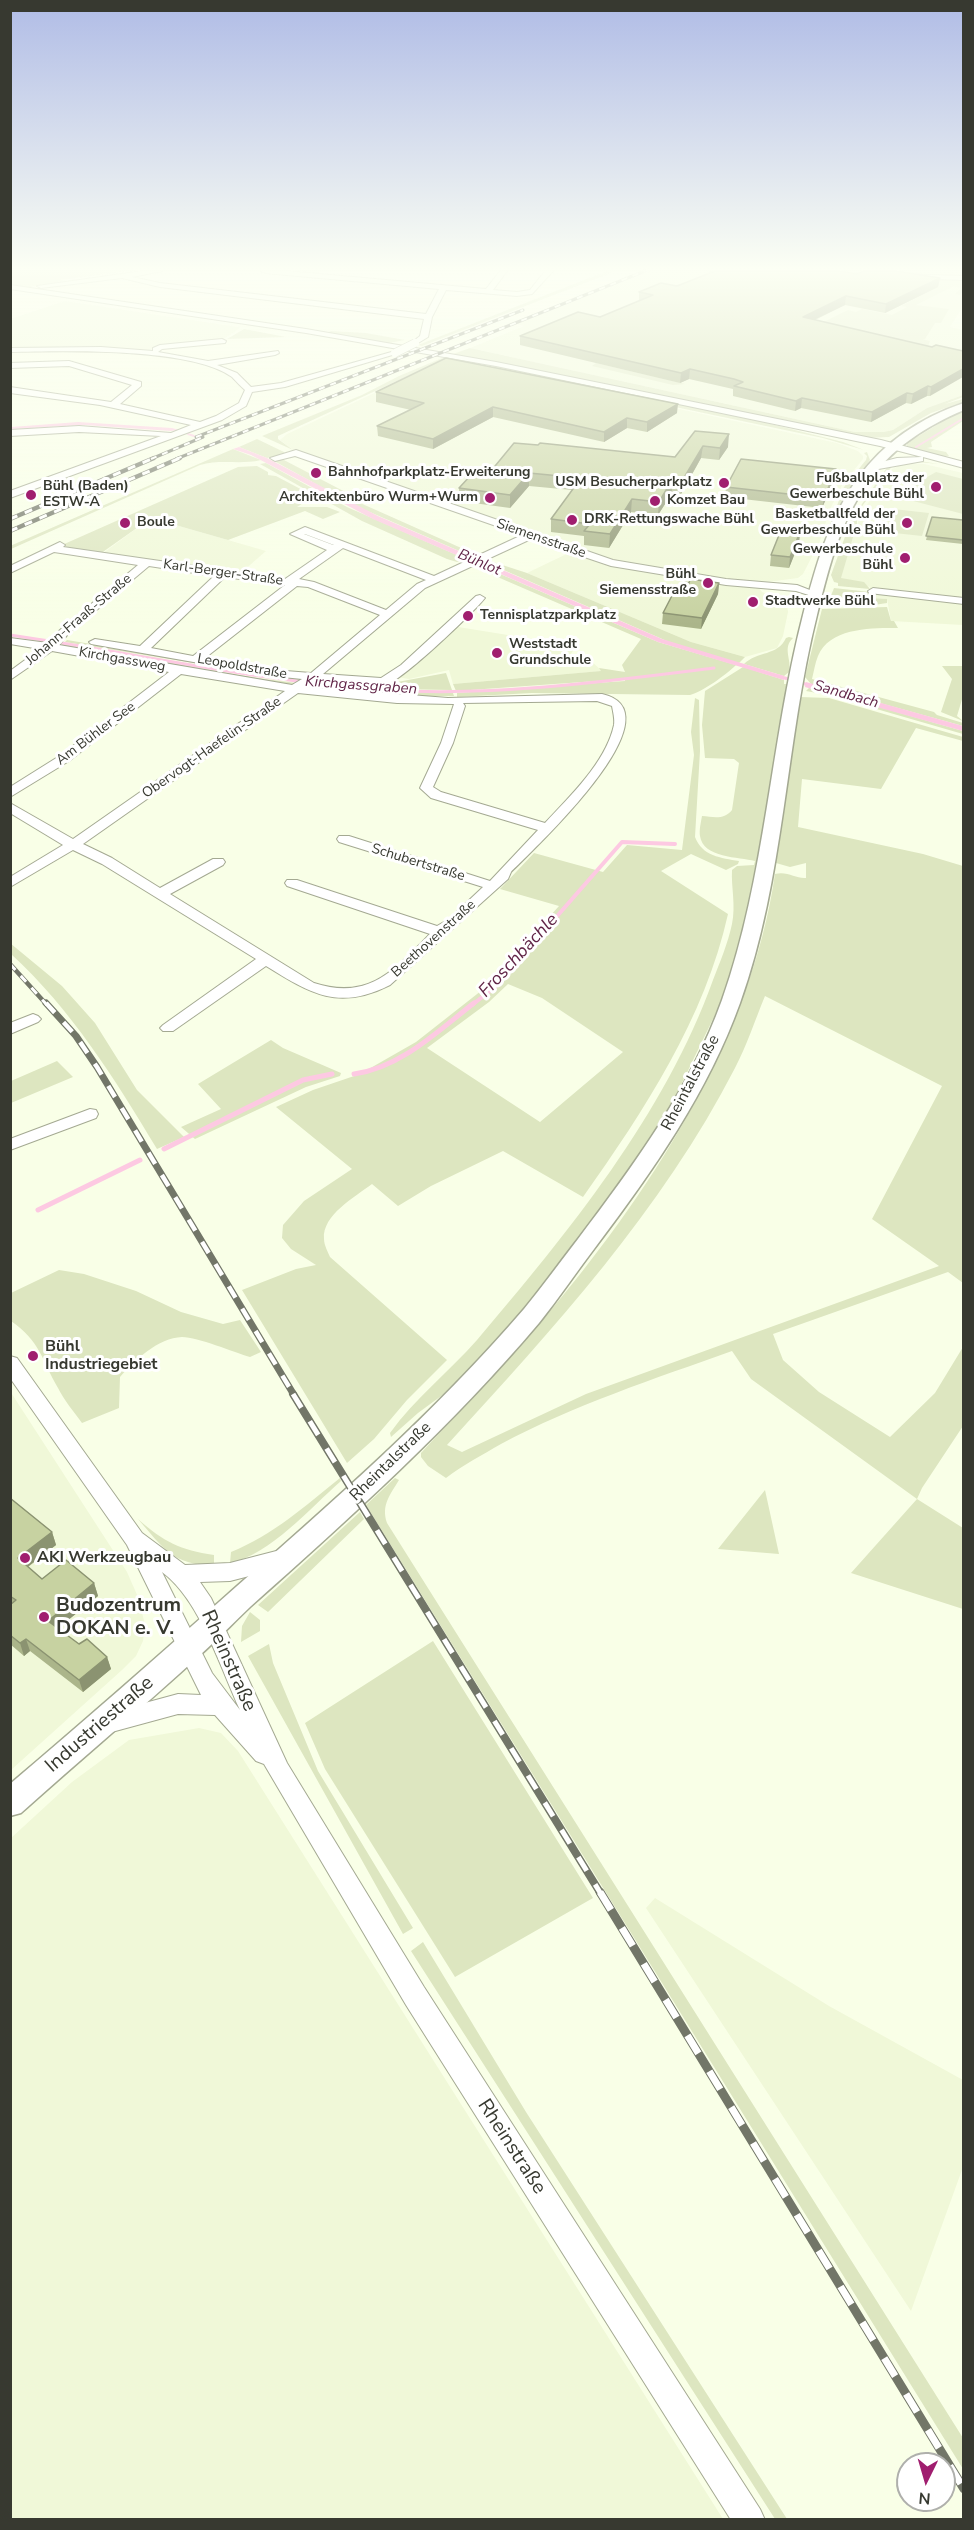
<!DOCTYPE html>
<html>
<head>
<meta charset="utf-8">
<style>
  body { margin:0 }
  #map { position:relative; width:974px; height:2530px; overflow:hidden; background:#f9ffe7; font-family:"Nunito Sans",sans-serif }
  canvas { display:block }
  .frame { position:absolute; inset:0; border:12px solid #373930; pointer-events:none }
  .north { position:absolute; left:896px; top:2452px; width:60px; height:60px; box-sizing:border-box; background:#fff; border:2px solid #afb0ac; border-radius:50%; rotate:185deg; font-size:16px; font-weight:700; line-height:24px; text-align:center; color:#373930 }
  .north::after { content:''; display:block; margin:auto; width:21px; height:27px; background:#a01e6f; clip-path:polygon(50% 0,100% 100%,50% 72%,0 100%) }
</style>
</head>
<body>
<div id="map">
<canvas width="974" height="2530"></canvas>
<div class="frame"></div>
<div class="north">N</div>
</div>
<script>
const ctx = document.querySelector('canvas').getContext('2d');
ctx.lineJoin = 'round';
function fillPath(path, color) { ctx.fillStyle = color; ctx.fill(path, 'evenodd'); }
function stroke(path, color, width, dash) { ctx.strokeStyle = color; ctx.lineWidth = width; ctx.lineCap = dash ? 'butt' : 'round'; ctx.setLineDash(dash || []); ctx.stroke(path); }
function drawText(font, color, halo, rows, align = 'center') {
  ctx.font = font + ' "Nunito Sans",sans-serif'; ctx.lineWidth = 6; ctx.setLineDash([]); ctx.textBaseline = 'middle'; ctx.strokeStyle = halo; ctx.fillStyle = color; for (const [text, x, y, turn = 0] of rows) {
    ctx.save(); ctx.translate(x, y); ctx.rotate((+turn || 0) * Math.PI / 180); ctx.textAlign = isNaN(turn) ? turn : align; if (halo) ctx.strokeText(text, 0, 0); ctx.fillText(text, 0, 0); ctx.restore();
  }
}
fillPath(new Path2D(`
  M650,271H963V307L950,327L963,330V395L927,408L893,430L883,432H855L470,348L524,326L516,324Z
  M65,301L238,327L240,328L221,341L158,346L147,351L93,346L11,348L10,319Z
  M400,381L670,407L837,443L858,451L863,456V459L842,485L830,509L820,541L803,574L798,578L760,583L759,588L762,592L781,599L787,604L788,612L783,636L777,648L745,657L691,642L527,573L579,548L293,450L280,440L287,434Z
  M905,463L924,464L963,473V625L891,621L887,599L871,598L870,587L840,578L861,513L892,469Z
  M151,518L228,540L266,551L242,572L103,553Z
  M452,626L576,646L569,657L590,660L602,671L453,684L449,670L409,679L397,677Z
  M10,1391L127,1572L138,1597L145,1625L143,1641L136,1656L122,1670L11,1770Z
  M199,1728L221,1733L238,1751L723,2519H11V1838L72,1782L129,1740Z
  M655,1898L829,2006L963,2080V2167L911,2311L646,1908Z`), '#f0f8d8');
fillPath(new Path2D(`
  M10,271H126L61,280L63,281L24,288L11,285Z
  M607,271H616L422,346L418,345Z
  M925,278L963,280V291L960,295L955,294L961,288L954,286L916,305L949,309L941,323H935L925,339H922L930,341L928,346L789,339L848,310L856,312L862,309L892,315L907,307L901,306L939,286L925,283Z
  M244,329L286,337L227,339Z
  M331,331L366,333L405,340L389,343L326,333Z
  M470,348L855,432H883L893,430L927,408L963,395V397L945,404L963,399V402L931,413L889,437L866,438L453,354Z
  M442,358L487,366L425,368L278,436V439L293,450L262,436L362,395L399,376Z
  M596,363L685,384L673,385L592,366Z
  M492,365L719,411L843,442L864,450L823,438L680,408L496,372Z
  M963,409V421L931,442L932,447L927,448L946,452L949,456L940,457L907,446V443Z
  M257,439L284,452L285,454L267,458L239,447Z
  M233,449L261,460C241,465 220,459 200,465L11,549L10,546Z
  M867,452L870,460L845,496L829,533L826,535L844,487L866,460L867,456L864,453Z
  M282,459L353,496L349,498L477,555L473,557L356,506L274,461Z
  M913,460L939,464L907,461L893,465L857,513V524L841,578L864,582L870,589L838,586V583L834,582L831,575L851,520L888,466L895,462Z
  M266,463L347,507L466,559L457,562L447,559L362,521L260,464Z
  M257,466L268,472V475L276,476L308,493V500L297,507H327L340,512L323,519L305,511L228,540L151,518L100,554L63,549L62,545L238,467Z
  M936,472L963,479V514L894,496Z
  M893,509L929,513L922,536L885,532Z
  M487,560L527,573L691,642L745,657L739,663L676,645L483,561Z
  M477,564L658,642L736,665C726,675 702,692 690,695L532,693L457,697V693L625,681V679L456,691L453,684L601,671L599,668L625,672L622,665L641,639L472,566Z
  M834,588L870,592L871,598L887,599V603L868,606H827Z
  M887,607L891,621H894L898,628C873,628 830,627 818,656C815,663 814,671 812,679L934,712L937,715L963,723V726L811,684L805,677L822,609Z
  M789,637L793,638C782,648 792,659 789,672L784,676L744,664C757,651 778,656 786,638Z
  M67,640L301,679L298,680L65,642Z
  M62,643C140,655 218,674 296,683L293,685L261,681L60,645Z
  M942,666H963V696L957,716L963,721L941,712L952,679Z
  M743,667L784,680V684H788L753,898L727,990L665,1118L569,1257L488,1351L448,1391L418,1413L391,1437L390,1433C415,1398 449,1372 477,1340C568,1233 665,1114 713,980C720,962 728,943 732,924C736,905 731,887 732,870L737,866L754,865L755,861C739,857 703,858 700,836C699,830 701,822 702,816C714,817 724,820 732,810L739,763L734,759L705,758L702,725L705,691Z
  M446,673L452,690L394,689L317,682L381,685Z
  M313,685L453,693L454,696H401L311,686Z
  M810,687L963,731V734L828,695L806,691Z
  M800,697L829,698L963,737V741L916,728L881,789L802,779L798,827L923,854L963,866V1283L948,1272L773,1334L783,1360L819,1392L890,1437L935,1393L963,1347V1426L922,1488L917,1499L963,1528V1609L851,1573L917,1499L751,1379L732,1351C654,1379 574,1405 501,1444C482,1455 463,1465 446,1478L428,1466L421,1457V1453C461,1410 503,1367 541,1322C648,1196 751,1040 775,874C788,871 796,879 806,878V863L790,867L776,863ZM765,996L942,1086L872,1219L939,1266L586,1394L462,1452L447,1445C554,1328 662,1210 735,1068C747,1045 755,1020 765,996Z
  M695,698L699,700L700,751L695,837C702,856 721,858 739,861L738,864L726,870L691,854L661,871L728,914C705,1018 644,1111 583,1197L503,1151L431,1186L398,1206L372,1184C355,1197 322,1215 324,1239C324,1245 328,1252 330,1257L447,1360L407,1400L374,1439L347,1463L242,1290L296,1269L316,1265L291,1249L282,1238L283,1225L304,1201L352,1169L276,1107L313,1090L360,1074L416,1042L486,987L559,906L500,889L534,853L603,872L627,845L682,850L694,755L691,732ZM508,984L542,998L623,1052L540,1122L427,1048L489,1002Z
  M10,943L62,986L95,1023L137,1090L184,1137L157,1149C115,1079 71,1009 11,954Z
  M271,1040L283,1048L341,1073L340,1076L306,1087L195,1139L181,1127L221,1109L198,1084Z
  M57,1061L73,1077L11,1103V1081Z
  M59,1270L84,1274L136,1291L181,1312L223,1324L240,1320L261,1352L250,1357C233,1352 198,1337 182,1337C158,1338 135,1360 120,1377L119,1408L82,1423C74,1412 64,1400 58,1388C42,1360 40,1341 11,1321V1293Z
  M340,1478L341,1481C310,1508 271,1554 230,1563L231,1552C273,1535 305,1506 340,1478Z
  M395,1478L399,1480C390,1495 381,1505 387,1523L963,2438V2469L366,1505Z
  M765,1490L779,1554L718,1549Z
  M360,1512L364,1519L268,1612L258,1605Z
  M138,1519C164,1542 180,1550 214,1555V1566C172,1564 164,1549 138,1519Z
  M250,1612L260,1620V1631L241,1642L242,1626Z
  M433,1641L593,1898L455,1977L325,1769L305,1723Z
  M269,1644L273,1663L318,1771L413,1928L403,1934L248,1656Z
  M423,1942L526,2112L787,2519H775L411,1951Z`), '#dde6c0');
fillPath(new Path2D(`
  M78,422L172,428L179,430L171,431L84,425L11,429V427Z
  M239,447L267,458L378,516L662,639L784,676V680L658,642L373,519L251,455L233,449Z
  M806,682L963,726V731L805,687Z`), '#fdc9e2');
stroke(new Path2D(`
  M188,434L194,436
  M916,447L964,418`), '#fdc9e2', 2);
stroke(new Path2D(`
  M10,635C136,653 261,682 388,690C491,697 611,681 714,668
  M778,676L812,686`), '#fdc9e2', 3);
stroke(new Path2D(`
  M472,1005L495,987L622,842L675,844`), '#fdc9e2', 4);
stroke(new Path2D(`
  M354,1074C400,1068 438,1031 474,1003
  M164,1149L303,1080L332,1074
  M38,1210L140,1160`), '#fdc9e2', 5);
const minor = new Path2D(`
  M143,271H162L132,277L160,283L426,314L439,289L265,273L261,271H286L486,289L500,271H507L493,290L517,292L530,290L545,271H553L532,294L517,296L446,290L432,317L428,337L415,345L411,343L420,336L424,319L160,287L122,278L41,288L37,286Z
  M899,274L964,276V280L896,278Z
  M10,285L306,329L496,362L881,440L964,462V468L923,457V461L873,470L868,467L870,465L897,458L922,457L880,446L496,366L306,333L10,289Z
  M222,339L226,341L225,343L162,349L158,352L208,361L278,351L279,353L275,355L217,365L237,373L251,387L281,383L395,351L399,353L285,387L252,392L246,406L222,420L10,498V491L161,436L79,432L10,436V430L79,426L171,433L191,425L100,405L10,393V387L111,402L132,385L69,366L10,368V363L69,361L141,382V386L120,404L200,422L216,416L239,403L245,390C240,386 236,381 232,377C191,347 62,351 10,352V348L101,347L153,351V348L160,345Z
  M296,450L613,560L726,579L797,585L820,594L815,597L796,591L726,585L611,566L531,539L425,588L323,674L381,678L401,665L476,596L480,595L485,598C473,613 401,682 385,685C363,689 337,683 316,681L307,687L448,698L602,694C682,712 534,849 511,872L508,879L390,985C339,1011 311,994 266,966L173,1031H163L160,1028L163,1025L256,959L102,864L73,850L10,887V877L63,845L10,813V803L73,839L285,691L181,674L69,761L10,797V787L61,755L169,672L52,651L10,680V671L40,649L10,644V638L48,643L60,630L138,565L54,552L10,573V566L60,542L65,545L63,547L285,579L327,550L290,534L305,527L434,576L522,535L295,456L275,461L270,458ZM304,534H305L334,545H333ZM343,548L426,580L417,584L386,610L314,582L299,579ZM149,566L214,576L140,646L95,639L89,642L91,644L273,676L302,679L292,685L59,645L68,634ZM225,577L285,585L193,656L151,648ZM297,586L308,587L380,615L311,673L273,670L205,658ZM298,693L397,703L454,704L441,743L420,788L431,798L538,830L490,881L349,836H339L337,839L339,842L483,887L449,919L437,926L297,880H287L285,883L287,886L430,934C394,970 369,1001 314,983L170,894L223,865L225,862L223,859H213L160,888L112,858L83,844ZM597,701L612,706C613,712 615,719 614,725C606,762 570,796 545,823L441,792L433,787L453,743L465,706L463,703Z
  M873,588L964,598V604L869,593L868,591Z
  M33,1014L38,1016L41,1019L38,1022L10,1034V1023Z
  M90,1109L96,1110L98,1114L96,1118L10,1150V1139Z
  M10,1356L17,1358L142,1533L185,1565L230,1563L284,1549L291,1552L295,1558L291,1564L284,1567L230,1581L200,1582L211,1598L287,1763L424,1987L760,2509L765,2520H731L406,2005L264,1764L256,1761L215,1715L178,1714L108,1733L100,1730L97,1723L100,1716L108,1713L178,1694L201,1695L127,1545L10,1378ZM162,1572C200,1600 220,1667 240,1710L212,1673Z`);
const major = new Path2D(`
  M964,403V410C926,426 890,449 867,484C840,522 828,570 817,615C785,743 785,878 740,1003C708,1092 653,1171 597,1245C577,1271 559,1298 539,1323C452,1426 351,1517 250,1607C233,1623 217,1640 199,1656C141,1709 80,1760 21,1813L10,1816V1784C84,1721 156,1658 228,1594C331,1503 435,1413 524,1309C543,1286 560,1262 578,1239C634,1165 690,1089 722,1000C766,876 770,743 803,615C815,568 829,518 858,478C884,442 922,417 964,403Z`);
stroke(minor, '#a4a992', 2);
stroke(major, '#a4a992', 3);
fillPath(minor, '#fff');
fillPath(major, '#fff');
const railFar4 = new Path2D(`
  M196,437L523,310
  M151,459L203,437
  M176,459L645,271`);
const railFar3 = new Path2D(`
  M10,519L154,458
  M10,531L180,458
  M10,964L47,1005`);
const railFar2 = new Path2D(`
  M46,1003L76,1036L97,1067L294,1395`);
const railFar1 = new Path2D(`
  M293,1394L601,1894`);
const rail = new Path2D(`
  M600,1892L964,2489`);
stroke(railFar4, '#727668', 3);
stroke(railFar3, '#727668', 4.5);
stroke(railFar2, '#727668', 7);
stroke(railFar1, '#727668', 8);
stroke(rail, '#727668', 9);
stroke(railFar4, '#fff', 2, [6]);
stroke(railFar3, '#fff', 3, [8]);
stroke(railFar2, '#fff', 4.5, [13]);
stroke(railFar1, '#fff', 5, [16]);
stroke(rail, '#fff', 7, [21]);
const minorBridge = new Path2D(`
  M395,353L415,343`);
stroke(minorBridge, '#a4a992', 9, []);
stroke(minorBridge, '#fff', 8);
fillPath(new Path2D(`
  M704,271H839L857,274L940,278L938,287L885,313L845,305L815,320L932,347L963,351L930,396H927L911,404L906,403L871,422L801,408L795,411L733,396V389L689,379L680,383L520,345V336L600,317L639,301V292L677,286L711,272Z
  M376,392L677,413L647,432L627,428L604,442L493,417L433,449L378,436L377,426L411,410L376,402Z
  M695,431L728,447L719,460L701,458L681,494L672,493L658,515L631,512L609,548L584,545V536L551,532V519L572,490L529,486L510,508L459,501V488L486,477L675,457Z
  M836,469L835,479L822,508L725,497L726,487Z
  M932,517L963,520V544L926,540Z
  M800,532L799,543L789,568L770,566L771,555Z
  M719,583L718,594L701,629L662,624L663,613L683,587Z
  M10,1498L52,1532L56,1545L28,1567L42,1579L94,1583L98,1596L58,1628L79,1644L107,1657L111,1669L83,1692L30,1651L24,1656L10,1644Z`), '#abb58a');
fillPath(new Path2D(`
  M940,278L938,287L885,313L886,304Z
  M846,296L845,305L801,326L803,317Z
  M690,369L689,379L680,383L681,373Z
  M963,369V377L930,396L931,387Z
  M928,386L927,396L911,404L913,394Z
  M907,393L906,403L871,422L872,412Z
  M802,398L801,408L795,411L796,401Z
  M678,404L677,413L647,432V422Z
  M493,407V417L433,449V439Z
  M627,418V428L604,442V432Z
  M729,434L728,447L719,460L720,448Z
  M703,446L701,458L681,494L682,481Z
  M836,469L835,479L822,508L824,498Z
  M529,473V486L510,508V495Z
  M672,480V493L658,515L659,502Z
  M632,499L631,512L609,548L610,534Z
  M800,532L799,543L789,568L790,557Z
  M719,583L718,594L701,629L702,618Z
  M52,1532L56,1545L22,1571L18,1558Z
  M94,1583L98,1596L52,1633L48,1621Z
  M26,1639L30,1651L24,1656L20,1643Z
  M107,1657L111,1669L83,1692L79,1680Z`), '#8b9371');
const building = new Path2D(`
  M715,271H839L857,274L864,271H896L940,278L886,304L846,296L803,317L932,347L936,345L963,351V369L931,387L928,386L913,394L907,393L872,412L802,398L796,401L734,386L743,382L734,379L690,369L681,373L520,336L578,312L600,317L653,295L639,292L661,283L677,286Z
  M446,358L678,404L647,422L627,418L604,432L493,407L433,439L377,426L424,403L376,392Z
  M695,431L729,434L720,448L703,446L682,481L672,480L659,502L632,499L610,534L584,531L590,524L551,519L581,478L529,473L510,495L459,488L471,475L486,477L514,443L538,445L540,443L675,457Z
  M741,459L836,469L824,498L726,487Z
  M932,517L963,520V540L926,536Z
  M781,530L800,532L790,557L771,555Z
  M690,579L719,583L702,618L663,613L677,586L683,587L685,582L689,583Z
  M10,1498L52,1532L18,1558L42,1579L66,1560L94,1583L48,1621L79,1644L87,1639L107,1657L79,1680L26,1639L20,1643L10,1635V1605L16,1600L10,1596Z`);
fillPath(building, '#c7d2a1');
stroke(building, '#8b9371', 1.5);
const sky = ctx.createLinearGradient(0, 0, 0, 625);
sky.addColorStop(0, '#b0bce6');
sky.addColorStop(0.43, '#fcfff4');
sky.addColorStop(1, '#fcfff400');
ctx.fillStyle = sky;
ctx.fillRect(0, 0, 974, 625);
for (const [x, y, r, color] of [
  [316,473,6,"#a01e6f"],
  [724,483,6,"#a01e6f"],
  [936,487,6,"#a01e6f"],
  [31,495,6,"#a01e6f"],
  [490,498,6,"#a01e6f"],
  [655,501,6,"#a01e6f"],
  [572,520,6,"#a01e6f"],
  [125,523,6,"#a01e6f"],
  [907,523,6,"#a01e6f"],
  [905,558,6,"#a01e6f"],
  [708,583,6,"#a01e6f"],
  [753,602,6,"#a01e6f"],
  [468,616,6,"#a01e6f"],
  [497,653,6,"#a01e6f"],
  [33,1356,6,"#a01e6f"],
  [25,1558,6,"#a01e6f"],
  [44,1617,6,"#a01e6f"]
]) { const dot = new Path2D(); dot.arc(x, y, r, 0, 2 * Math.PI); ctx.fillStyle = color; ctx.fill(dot); stroke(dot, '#fff', 2); }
drawText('bold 14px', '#373930', '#fff', [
  ["Bahnhofparkplatz-Erweiterung",328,473],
  ["Fußballplatz der",924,479,"right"],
  ["Gewerbeschule Bühl",924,495,"right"],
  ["USM Besucherparkplatz",712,483,"right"],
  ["Bühl (Baden)",43,487],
  ["ESTW-A",43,503],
  ["Architektenbüro Wurm+Wurm",478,498,"right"],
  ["Komzet Bau",667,501],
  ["Basketballfeld der",895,515,"right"],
  ["Gewerbeschule Bühl",895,531,"right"],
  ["DRK-Rettungswache Bühl",584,520],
  ["Boule",137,523],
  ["Gewerbeschule",893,550,"right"],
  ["Bühl",893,566,"right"],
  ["Bühl",696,575,"right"],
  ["Siemensstraße",696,591,"right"],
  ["Stadtwerke Bühl",765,602],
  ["Tennisplatzparkplatz",480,616],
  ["Weststadt",509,645],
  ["Grundschule",509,661]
], 'left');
drawText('14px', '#373930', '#fff', [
  ["Siemensstraße",541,539,19],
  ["Karl-Berger-Straße",223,573,8],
  ["Johann-Fraaß-Straße",79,620,-40],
  ["Kirchgassweg",122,660,10],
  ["Leopoldstraße",242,667,10],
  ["Am Bühler See",96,734,-37],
  ["Obervogt-Haefelin-Straße",212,748,-35],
  ["Schubertstraße",418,863,17],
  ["Beethovenstraße",434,939,-42]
]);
drawText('italic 15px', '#612547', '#fff', [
  ["Bühlot",479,563,23],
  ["Kirchgassgraben",361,686,4],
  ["Sandbach",846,695,16]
]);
drawText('16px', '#373930', '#fff', [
  ["Rheintalstraße",691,1083,-62],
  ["Rheintalstraße",391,1462,-44]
]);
drawText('bold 16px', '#373930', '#fff', [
  ["Bühl",45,1347],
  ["Industriegebiet",45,1365],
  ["AKI Werkzeugbau",37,1558]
], 'left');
drawText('italic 18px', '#612547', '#fff', [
  ["Froschbächle",519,956,-47]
]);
drawText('bold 20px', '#373930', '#fff', [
  ["Budozentrum",56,1606],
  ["DOKAN e. V.",56,1629]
], 'left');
drawText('20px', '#373930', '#fff', [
  ["Rheinstraße",228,1661,66],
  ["Industriestraße",100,1725,-41],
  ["Rheinstraße",511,2147,57]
]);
</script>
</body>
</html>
